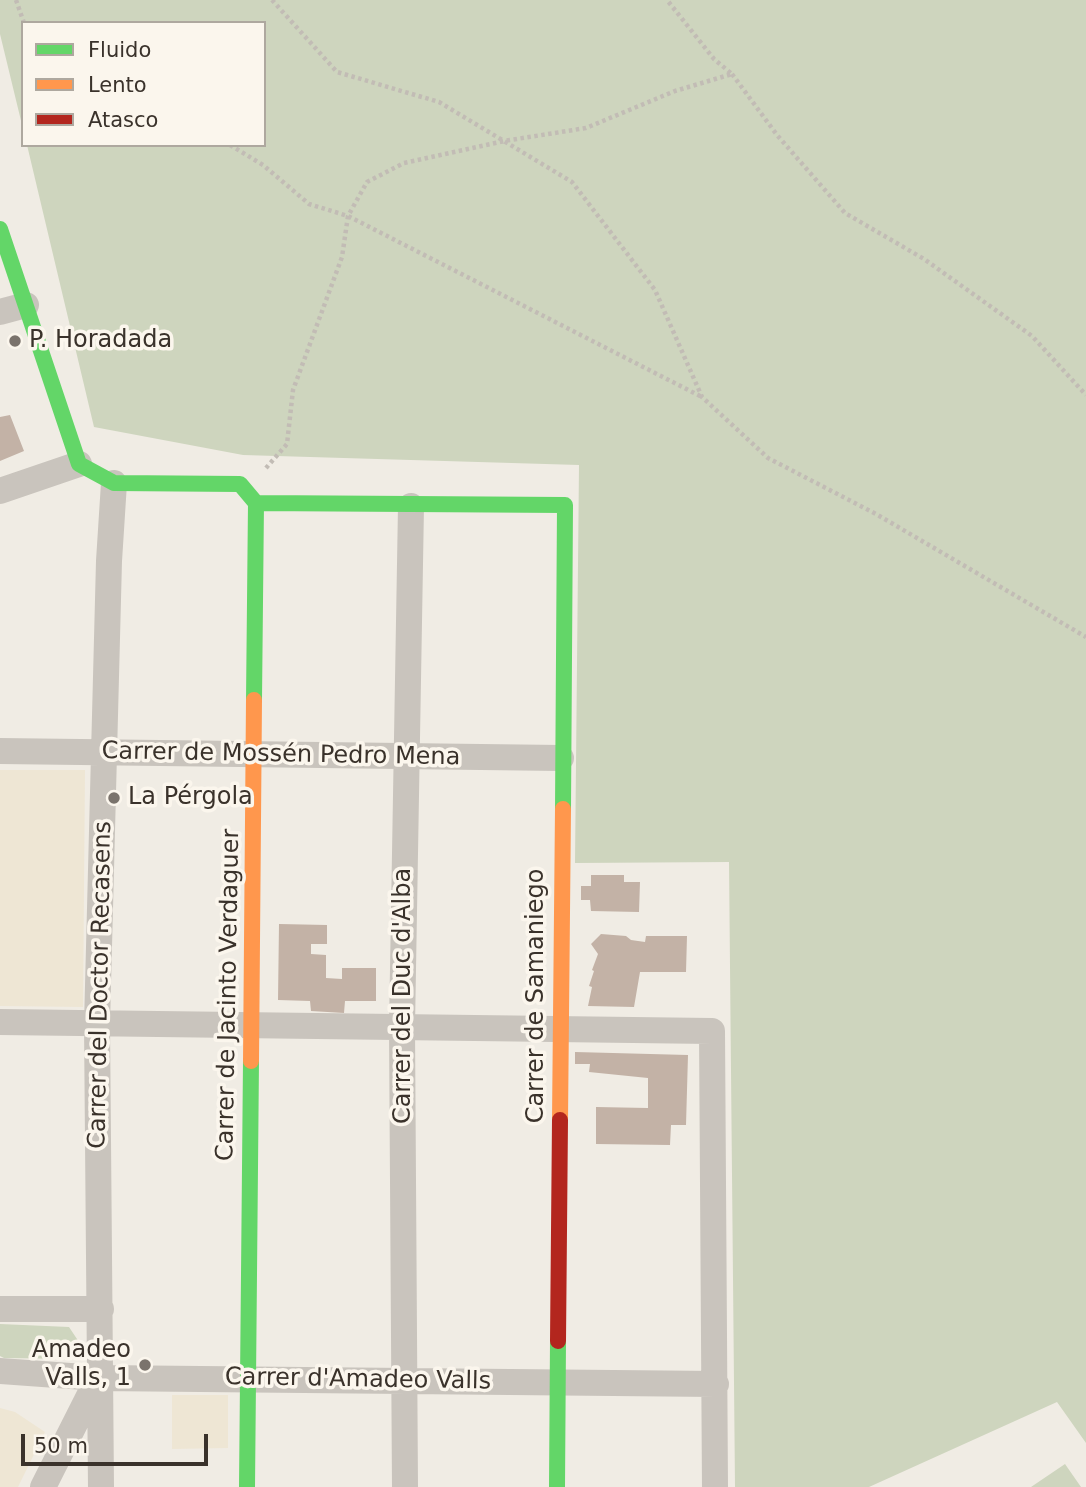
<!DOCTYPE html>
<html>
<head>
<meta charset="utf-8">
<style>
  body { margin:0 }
  #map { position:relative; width:1086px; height:1487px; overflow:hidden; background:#f0ece4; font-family:"DejaVu Sans",sans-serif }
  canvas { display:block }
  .legend { position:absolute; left:21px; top:21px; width:245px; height:126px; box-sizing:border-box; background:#fbf6ed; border:2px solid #aea89f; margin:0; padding:9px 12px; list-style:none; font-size:21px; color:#3a322b }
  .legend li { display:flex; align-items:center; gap:14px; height:35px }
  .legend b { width:35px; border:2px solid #aea89f }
  .scale { position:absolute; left:21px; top:1434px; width:187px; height:32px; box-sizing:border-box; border:4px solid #3a322b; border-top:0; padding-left:9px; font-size:21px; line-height:24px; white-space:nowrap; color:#3a322b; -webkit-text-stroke:5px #fbf6ed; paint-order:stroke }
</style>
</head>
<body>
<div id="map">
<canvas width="1086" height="1487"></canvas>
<ul class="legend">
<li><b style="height:9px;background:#63d668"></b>Fluido</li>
<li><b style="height:9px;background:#ff974d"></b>Lento</li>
<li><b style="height:9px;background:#b3261e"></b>Atasco</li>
</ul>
<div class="scale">50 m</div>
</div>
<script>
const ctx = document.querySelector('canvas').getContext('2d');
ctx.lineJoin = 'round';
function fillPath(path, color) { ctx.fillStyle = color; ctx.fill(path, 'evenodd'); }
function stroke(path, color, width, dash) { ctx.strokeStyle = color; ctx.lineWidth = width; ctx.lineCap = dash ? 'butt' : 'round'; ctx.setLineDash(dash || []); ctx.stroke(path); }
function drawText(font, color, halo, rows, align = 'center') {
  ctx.font = font + ' "DejaVu Sans",sans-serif'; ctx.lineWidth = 7; ctx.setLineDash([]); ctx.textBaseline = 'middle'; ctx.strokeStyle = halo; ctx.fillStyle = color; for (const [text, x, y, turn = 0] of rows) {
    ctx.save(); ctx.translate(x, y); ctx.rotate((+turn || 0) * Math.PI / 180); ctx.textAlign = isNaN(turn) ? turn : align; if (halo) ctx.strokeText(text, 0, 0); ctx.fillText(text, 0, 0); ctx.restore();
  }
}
fillPath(new Path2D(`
  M0,0H1086V1443L1057,1402L869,1487H735L729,862L575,863L579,465L243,455L94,427L27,145H264V23H23V129L0,34Z
  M0,1324L69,1327L79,1342L76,1359L4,1358L0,1356Z
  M1065,1464L1081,1487H1031Z`), '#ced5be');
fillPath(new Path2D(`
  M0,770H85L83,1007L0,1006Z
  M172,1395H228V1448L172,1449Z
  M0,1408L15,1412L45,1432L18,1487H0Z`), '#eee6d4');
fillPath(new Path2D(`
  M10,415L24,451L0,461V417Z
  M591,875H624V882H640L639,912L591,911L590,900H581V886H591Z
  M279,924L327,925V944H311V954L326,955V978L342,979V968H376V1001H345L344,1013L311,1011L310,1001L278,1000Z
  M601,934L626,936L631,940L645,942L646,936H687L686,972H640L634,1007L588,1006L592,987L589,986L594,971L592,970L598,954L591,944Z
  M575,1052L688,1055L686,1125H671L670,1145L596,1144V1107L648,1108V1078L589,1072L590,1064H575Z`), '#c3b2a6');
stroke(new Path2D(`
  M16,0L24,23
  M272,0L337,72L439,102L572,182L655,290L702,397L768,458L876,514L1086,637
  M732,74L777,135L845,213L924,259L1032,336L1086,395
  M230,145L263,165L309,204L348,216L702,397
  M266,468L287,444L293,390L342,257L348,216L367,182L404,163L504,141L586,128L675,91L732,74L714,59L667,0`), '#c2bcb5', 4.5, [3.5, 3.5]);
stroke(new Path2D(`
  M0,312L26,305
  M0,491L79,464
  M0,751L561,758
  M0,1022L712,1031L715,1487
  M0,1309H101
  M0,1371L98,1378L716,1384
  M43,1487L96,1382
  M101,1487L97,1024L109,561L114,483
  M405,1487L402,1027L411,506`), '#c9c4bd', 26);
stroke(new Path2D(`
  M0,229L79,464L114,483L240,484L256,503L254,700
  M256,503L565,505L563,809
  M247,1487L251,1061
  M557,1487L558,1341`), '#63d668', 16);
stroke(new Path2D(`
  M251,1061L254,700
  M560,1120L563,809`), '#ff974d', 16);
stroke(new Path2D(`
  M558,1341L560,1120`), '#b3261e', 16);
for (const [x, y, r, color] of [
  [15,341,7,"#7a736c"],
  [114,798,7,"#7a736c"],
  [145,1365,7,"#7a736c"]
]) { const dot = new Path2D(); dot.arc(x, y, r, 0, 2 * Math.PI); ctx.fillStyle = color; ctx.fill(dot); stroke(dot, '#fbf6ed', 2.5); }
drawText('24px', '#3a322b', '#fbf6ed', [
  ["P. Horadada",29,341],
  ["La Pérgola",128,798],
  ["Amadeo",131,1351,"right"],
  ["Valls, 1",131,1379,"right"]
], 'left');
drawText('24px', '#3a322b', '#fbf6ed', [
  ["Carrer de Mossén Pedro Mena",281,755,1],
  ["Carrer del Doctor Recasens",101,985,-89],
  ["Carrer de Jacinto Verdaguer",229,995,-89],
  ["Carrer del Duc d'Alba",404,996,-90],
  ["Carrer de Samaniego",537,996,-90],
  ["Carrer d'Amadeo Valls",358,1380,1]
]);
</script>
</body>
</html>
